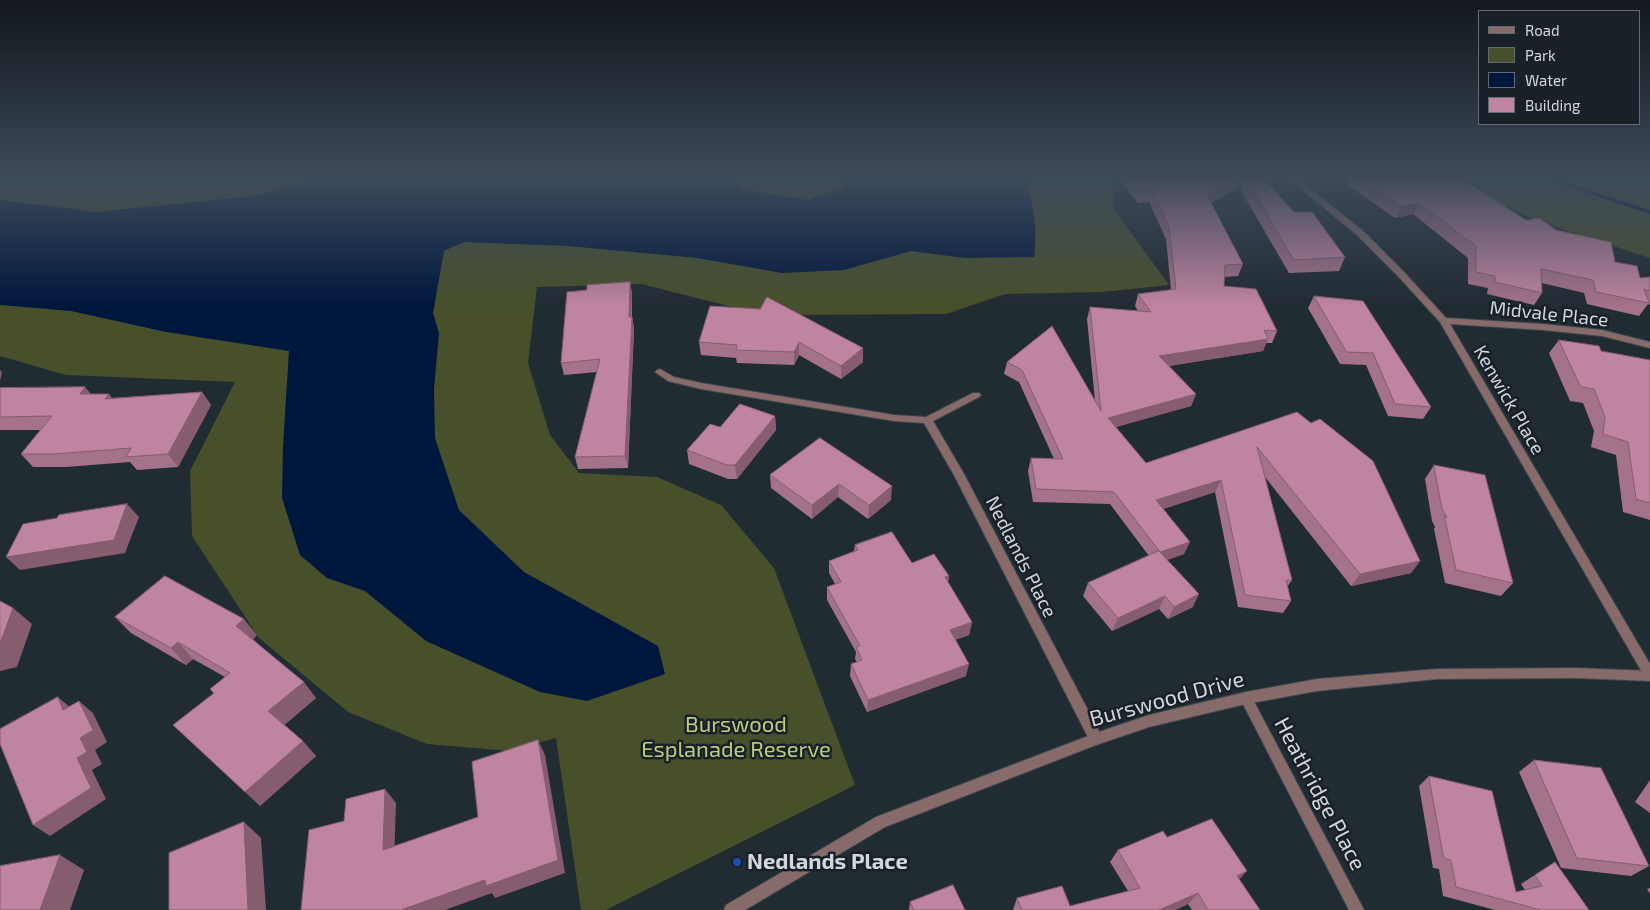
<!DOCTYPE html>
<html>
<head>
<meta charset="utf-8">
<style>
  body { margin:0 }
  #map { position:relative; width:1650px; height:910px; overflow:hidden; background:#212b32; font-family:"Exo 2",sans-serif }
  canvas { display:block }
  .legend { position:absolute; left:1478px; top:10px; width:162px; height:115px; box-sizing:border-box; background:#182128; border:1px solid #626a70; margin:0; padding:6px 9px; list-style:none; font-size:15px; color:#d1d7dc }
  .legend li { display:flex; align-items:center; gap:10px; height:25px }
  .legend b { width:25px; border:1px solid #626a70 }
</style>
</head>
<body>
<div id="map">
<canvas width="1650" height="910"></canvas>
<ul class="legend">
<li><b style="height:6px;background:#876b6b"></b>Road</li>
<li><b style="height:14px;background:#47502b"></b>Park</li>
<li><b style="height:14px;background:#00173d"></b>Water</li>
<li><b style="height:14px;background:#bf849f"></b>Building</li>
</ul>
</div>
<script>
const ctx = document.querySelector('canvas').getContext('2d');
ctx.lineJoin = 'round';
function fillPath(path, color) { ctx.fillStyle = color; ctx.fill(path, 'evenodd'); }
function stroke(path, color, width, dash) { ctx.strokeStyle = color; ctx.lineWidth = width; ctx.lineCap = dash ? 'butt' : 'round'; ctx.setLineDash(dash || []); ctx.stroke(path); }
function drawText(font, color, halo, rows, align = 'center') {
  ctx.font = font + ' "Exo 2",sans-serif'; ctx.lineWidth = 5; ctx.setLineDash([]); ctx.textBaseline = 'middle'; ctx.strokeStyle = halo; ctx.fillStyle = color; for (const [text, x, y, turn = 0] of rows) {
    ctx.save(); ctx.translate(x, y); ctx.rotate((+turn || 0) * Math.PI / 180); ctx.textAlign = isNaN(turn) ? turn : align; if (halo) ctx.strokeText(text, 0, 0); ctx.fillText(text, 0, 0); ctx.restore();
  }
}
fillPath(new Path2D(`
  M0,179H1114L1113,208L1169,285L1102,292L1005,294L946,314L763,315L642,284L537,287L528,363L550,435L579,473L657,477L721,505L774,568L855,785L606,910H581L556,738L509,751L427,744L348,712L259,638L192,536L190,471L235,382L66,375L0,356Z
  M1447,179H1650V258L1538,221Z`), '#47502b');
fillPath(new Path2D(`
  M316,179H734L743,189L807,200L843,188L842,179H1026C1033,207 1038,229 1034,257L965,258L911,251L844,270L782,273L697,258L568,246L464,242L444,251L433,313L439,333L434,389L435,438L459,510L524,572L658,646L665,674L587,701L540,692L426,641L365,591L327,578L300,555L282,498L283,446L289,351L166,332L71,311L0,305V200L96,212L253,196Z`), '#00173d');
fillPath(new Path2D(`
  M1544,179H1555L1650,210V214Z`), '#00173d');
const minor = new Path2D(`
  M1290,179H1298L1363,231L1403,271L1446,318L1543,324L1602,330L1650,342V348L1602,336L1543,330L1450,324L1650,664V680L1646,679L1440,322L1397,275L1357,235Z
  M660,369L674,377L701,383L894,415L926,417L973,393H979L981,395L979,397L933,421L964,474L1101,735L1103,739L1101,743L1096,745L1091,743L954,475L924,423L894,421L701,389L668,381L655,372L657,370Z
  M1246,692L1250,694L1364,910H1349L1242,702L1240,698L1242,694Z`);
const tertiary = new Path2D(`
  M1576,668L1650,671V681L1576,678L1437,679L1317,691L1246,704L1149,727L1096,745L885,827L745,910H724L726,905L876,817L1096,733L1149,715L1246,692L1317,679L1437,669Z`);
stroke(minor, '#3d474d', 2);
stroke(tertiary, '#3d474d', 2);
fillPath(minor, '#876b6b');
fillPath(tertiary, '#876b6b');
fillPath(new Path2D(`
  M1120,179H1264L1294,212L1345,257L1339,271L1289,273L1240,189L1241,186L1211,203L1243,264L1238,276L1224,277V286L1277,331L1272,343H1266L1263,351L1169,366L1196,394L1191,406L1116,427L1146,463L1297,412L1420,561L1411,573L1351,586L1265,477L1292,580L1287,587L1291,601L1283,613L1238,607L1215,492L1163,509L1184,554L1167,560L1193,607L1168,619L1159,609L1112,631L1083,596L1088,583L1149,556L1110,504L1033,502L1028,471L1031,458L1054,459L1019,382L1004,374L1007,362L1095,401L1087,319L1090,307L1138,311L1135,306L1138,294L1171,290L1166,239L1149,202L1138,203Z
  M1349,179H1431L1435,182L1526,220L1556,230L1615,262L1640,278L1650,277V305L1648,304L1639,316L1587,304L1584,293L1542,283V293L1534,305L1487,294L1488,288L1468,284V258L1413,214L1395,218L1349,186Z
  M630,282L632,294V317L634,329L628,468L578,469L575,457L597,372L564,375L561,363L587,290Z
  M1314,296L1431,407L1423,419L1388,416L1366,365L1340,364L1308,308Z
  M710,306L863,348V362L841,379L799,355L794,365L737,363L736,358L701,355L699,342Z
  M1559,340L1601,351L1650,360V520L1623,512L1616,455L1591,447L1594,431L1583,403L1570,401L1549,353Z
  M0,388L91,394L112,398L202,392L211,405L178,467L137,470L130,462L66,467H33L21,454L40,430H0Z
  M775,416L776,430L737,479H728L689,464L687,450L720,427Z
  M820,438L891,500L868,519L838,497L812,519L771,488L770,475Z
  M1434,465L1513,583L1501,596L1445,583L1434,529L1435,527L1432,521L1425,479Z
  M855,545L912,563L949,576L948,583L972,622L969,635L955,640L966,676L867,712L850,676L851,664L857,662L855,659L856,652L827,600V587L835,584L829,573V561L854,551Z
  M115,617L257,635L253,639L316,698L284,725L316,756L260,806L213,693L210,689L225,677L193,659L186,665L131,633Z
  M1534,760L1649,866L1631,876L1561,868L1519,772Z
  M1429,776L1516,892L1525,890L1521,884L1555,862L1589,910H1495L1443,896L1439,869L1433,868L1419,786Z
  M1650,780V813L1635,802Z
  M1167,837L1239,879L1260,910H1192L1188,904L1175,910H1013L1017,898L1070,906L1128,891L1110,862L1118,850Z
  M1650,888V894L1647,889Z
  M910,902L965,910H909Z`), '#a47289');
fillPath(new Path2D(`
  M1237,179H1244L1241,186L1203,207L1207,195Z
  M1419,203L1413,214L1395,218L1401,206Z
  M630,282L632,294L631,329L629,317Z
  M632,317L634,329L628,468L625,456Z
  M1268,339L1263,351L1155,368L1159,356Z
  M799,342V355L794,365V352Z
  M863,348V362L841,379V366Z
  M0,370L2,372L0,381Z
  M85,387L96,400L80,394Z
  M202,392L211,405L178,467L168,454Z
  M109,394L119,407L105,399Z
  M1196,394L1191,406L1104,430L1108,418Z
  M775,416L776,430L737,479L735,465Z
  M1221,480L1215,492L1151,513L1156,500Z
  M839,484L838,497L812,519V505Z
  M892,486L891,500L868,519L869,505Z
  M127,504L139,517L125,553L20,570L6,557Z
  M1190,542L1184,554L1155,564L1160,552Z
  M1420,561L1411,573L1351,586L1360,574Z
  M949,576L947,588L945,577Z
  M1199,594L1193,607L1168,619L1174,607Z
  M1165,596L1159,609L1112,631L1118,618Z
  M13,608L32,624L17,667L0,671V644Z
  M244,619L257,635L250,642L236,626Z
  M972,622L969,635L948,642L950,630Z
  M178,642L193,659L186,665L171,648Z
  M969,664L966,676L867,712L868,700Z
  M304,682L316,698L282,727L268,711Z
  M58,697L72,709L63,710Z
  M79,701L93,713L107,742L95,750L102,764L92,770L106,799L50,836L33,825L80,738Z
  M538,740L545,755L565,873L495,898L492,893L445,910H401L485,880Z
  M303,741L316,756L260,806L245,792Z
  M385,789L396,803L394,863L383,850Z
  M244,822L261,838L266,910H248Z
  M60,855L84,870L70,910H40Z
  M1247,871L1236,883L1237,876Z
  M1198,893L1188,904L1175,910H1159Z`), '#865c6f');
const building = new Path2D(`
  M1132,179H1237L1207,195L1243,264L1225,265L1224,286L1256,289L1277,331L1264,330L1268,339L1159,356L1196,394L1108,418L1146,463L1297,412L1311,423L1320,419L1373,461L1420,561L1360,574L1257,447L1292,580H1286L1291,601L1245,595L1221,480L1156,500L1190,542L1160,552L1114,492L1036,489L1031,458L1063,459L1022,370L1007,362L1052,326L1101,411L1090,307L1151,312L1138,294L1176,289L1169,227L1152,190L1141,191Z
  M1247,179H1264L1294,212H1312L1345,257L1294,260Z
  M1361,179H1431L1435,182L1451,179H1462L1526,220L1539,218L1556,230L1611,242L1615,262L1637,266L1640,278L1650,277V291L1644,289L1649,303L1596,292L1593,280L1541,269L1542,293L1495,282V276L1476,272V246L1419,203L1401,206Z
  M630,282L629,317H632L625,456L575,457L600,359L561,363L567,292L587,290V285Z
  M1314,296L1363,301L1431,407L1395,404L1373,353L1347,352Z
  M767,297L863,348L841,366L799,342L794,352L736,350L737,345L699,342L710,306L760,309Z
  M1559,340L1599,346L1601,351L1650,360V503L1636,499L1628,442L1603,434L1605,417L1594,389L1581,387Z
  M85,387L80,394H109L105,399L202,392L168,454L126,457L131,448L54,454H21L52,416L0,417V388Z
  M740,404L775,416L735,465H727L687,450L710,424L720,427Z
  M820,438L892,486L869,505L839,484L812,505L770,475Z
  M1434,465L1485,475L1513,583L1456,570L1444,515L1447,518L1442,508Z
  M127,504L114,540L6,557L23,524L57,518L59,515Z
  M892,532L912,563L934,554L949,576L945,577L972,622L950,630L969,664L868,700L851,664L862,660L856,647L860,646L827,587L841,582L829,561L858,550L855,545Z
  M1159,551L1199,594L1174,607L1165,596L1118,618L1088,583Z
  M165,576L244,619L236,626L304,682L268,711L303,741L245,792L173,725L214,693L210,689L230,673L178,642L171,648L115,617Z
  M0,601L13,608L0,644Z
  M58,697L63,710L79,701L93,730L80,738L87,752L77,758L91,788L33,825L0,744V729Z
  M538,740L558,860L486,886L485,880L401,910H301L309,830L344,821L346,799L385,789L383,850L478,817L472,762Z
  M1534,760L1601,768L1649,866L1577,858Z
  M1429,776L1492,791L1516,892L1542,886L1535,875L1555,862L1589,910H1541L1456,887L1451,860L1444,858Z
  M1212,819L1247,871L1237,876L1260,910H1208L1198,893L1159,910H1022L1017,898L1062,886L1070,906L1140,888L1118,850L1163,831L1167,837Z
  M244,822L248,910H169V853Z
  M60,855L40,910H0V866Z
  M953,885L965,910H914L910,902Z`);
fillPath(building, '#bf849f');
stroke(building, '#865c6f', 1);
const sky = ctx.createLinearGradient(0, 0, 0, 307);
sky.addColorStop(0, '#12181c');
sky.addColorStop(0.58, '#3d4a5a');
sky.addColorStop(1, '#3d4a5a00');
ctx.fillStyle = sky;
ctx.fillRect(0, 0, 1650, 307);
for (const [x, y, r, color] of [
  [737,862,5,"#1a4fb4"]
]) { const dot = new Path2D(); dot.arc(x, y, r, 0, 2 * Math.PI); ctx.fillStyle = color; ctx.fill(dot); stroke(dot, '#182128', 2); }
drawText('19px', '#d1d7dc', '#182128', [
  ["Midvale Place",1549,314,6],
  ["Kenwick Place",1509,400,60],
  ["Nedlands Place",1021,557,63]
]);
drawText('22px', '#d1d7dc', '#182128', [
  ["Burswood Drive",1167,699,-15],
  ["Heathridge Place",1320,794,62]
]);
drawText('22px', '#b9ce7b', '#182128', [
  ["Burswood",736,725],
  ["Esplanade Reserve",736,750]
]);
drawText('bold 22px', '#d1d7dc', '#182128', [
  ["Nedlands Place",747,862]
], 'left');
</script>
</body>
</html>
